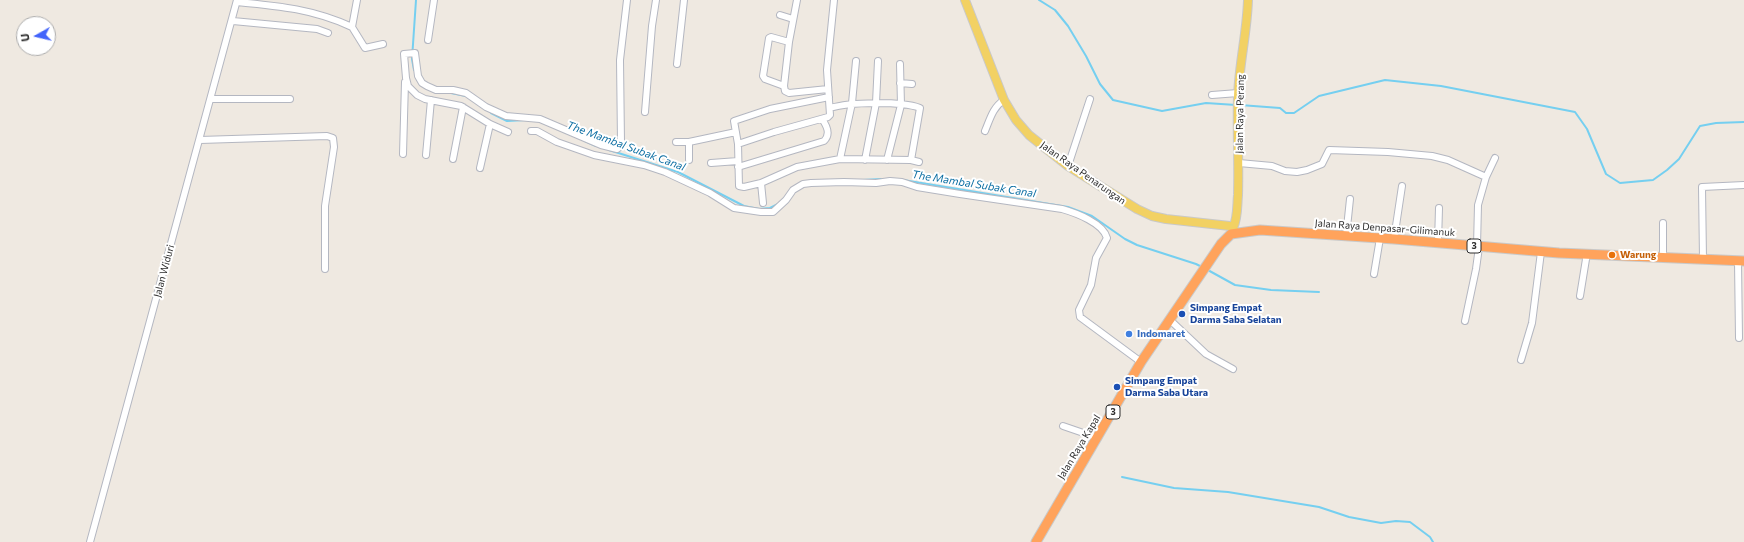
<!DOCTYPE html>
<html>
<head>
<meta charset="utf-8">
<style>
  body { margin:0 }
  #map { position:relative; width:1744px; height:542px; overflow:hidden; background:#efe9e1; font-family:Commissioner,sans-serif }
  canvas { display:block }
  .north { position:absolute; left:16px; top:16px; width:40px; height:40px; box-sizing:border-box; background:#fff; border:1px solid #ababab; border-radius:50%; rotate:262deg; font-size:11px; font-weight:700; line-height:16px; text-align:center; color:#2e2e2e }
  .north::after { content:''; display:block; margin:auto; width:14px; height:18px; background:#4264fb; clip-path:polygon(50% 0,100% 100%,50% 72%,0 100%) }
</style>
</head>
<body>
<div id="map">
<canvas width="1744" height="542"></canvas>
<div class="north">U</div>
</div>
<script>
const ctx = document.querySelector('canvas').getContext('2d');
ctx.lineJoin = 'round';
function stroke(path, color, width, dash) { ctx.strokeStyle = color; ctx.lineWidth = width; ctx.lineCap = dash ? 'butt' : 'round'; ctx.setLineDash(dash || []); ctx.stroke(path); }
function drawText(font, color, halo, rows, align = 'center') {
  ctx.font = font + ' Commissioner,sans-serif'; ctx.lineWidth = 4; ctx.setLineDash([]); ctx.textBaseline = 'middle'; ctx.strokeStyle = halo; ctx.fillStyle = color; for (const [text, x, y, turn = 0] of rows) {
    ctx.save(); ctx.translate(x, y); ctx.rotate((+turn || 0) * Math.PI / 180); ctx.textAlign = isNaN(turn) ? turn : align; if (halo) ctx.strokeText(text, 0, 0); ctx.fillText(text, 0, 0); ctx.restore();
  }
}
stroke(new Path2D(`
  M1039,0L1055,10L1068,26L1086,56L1100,84L1113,100L1162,111L1206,103L1236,105
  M414,70L412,59L416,0
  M451,93L466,96
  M1240,105L1280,108L1286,113H1294L1319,96L1385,80L1441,86L1575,112L1587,129L1606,174L1620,183L1653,180L1667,170L1679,159L1700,126L1716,123L1744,122
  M491,113L507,121L525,120
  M585,141L596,146
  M609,150L678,172L744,206L759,209L770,208L778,204
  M863,180L881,179
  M903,180L1068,207L1092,216L1125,239L1137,245L1196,264L1202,267
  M1206,269L1235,285L1271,290L1319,292
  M1122,477L1174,488L1228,492L1319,507L1349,517L1381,523L1396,521L1410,522L1430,537L1433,542`), '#75cff0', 2);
const minor = new Path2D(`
  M797,0L789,42L784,86L785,91L789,93L828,89
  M237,2C279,6 313,9 352,27L357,0
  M780,15L793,19
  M233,21L317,29L328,33
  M352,27L365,48L383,44
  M428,40L434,0
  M677,64L684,0
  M900,83L912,84
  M784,86L765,79L763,76L769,38L771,37L789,42
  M1212,95L1238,93
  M829,97L770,109L734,121L738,144L739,186L744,187L761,183L797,167L840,159L852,103L856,61
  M212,99H290
  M830,108C850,102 900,101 920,108L911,160
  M645,112L652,26L656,0
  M531,131H537L557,142L594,155L644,165L665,172L710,193L734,208L761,212H773L786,200L793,190L803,184L811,183L844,182L876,183L890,181L902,182L917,187L960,194L1062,209C1076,213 1103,223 1107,238L1096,258L1091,285L1079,310L1080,317L1141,362
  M985,131C990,119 993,107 1004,100
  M508,132L490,124L461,106L425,99L417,95L408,86L406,78L404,54L415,53L418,76L422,83L427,86L436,90H453L466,93L486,107L506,116L540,119L601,145L617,149L621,146V142L620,60L627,0
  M200,140L327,136L333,138L334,147L325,206V269
  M676,142H689L736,132
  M689,142V160
  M738,144L774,132L828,117L830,115L827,70L834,0
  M403,154L405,82
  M426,155L431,100
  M453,159L463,107
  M840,159L911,160L919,162
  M865,160L876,103L878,61
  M887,160L901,105L900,64
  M711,163L738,161
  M1239,163L1272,166L1285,171L1297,172L1307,170L1322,164L1329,150L1388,152L1432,156L1448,160L1486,177
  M1068,166L1090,99
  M738,167L824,141C831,134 827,126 822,119
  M480,168L490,124
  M761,183L763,203
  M1346,237L1350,199
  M1394,239L1402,186
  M1438,243L1439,208
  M1477,246L1478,205L1486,177L1495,158
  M1663,257V223
  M1703,259L1702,187L1744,185
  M1738,261L1739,338
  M1374,274L1380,238
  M1580,296L1587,253
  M1170,320L1206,354L1233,369
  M1465,321L1476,269L1479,247
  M1521,360L1532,323L1541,252
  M1063,426L1098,438
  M90,542L237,0`);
const major = new Path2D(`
  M965,0L1004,100L1016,120L1029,135L1068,166L1137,209L1152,216L1166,219L1230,226L1236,232
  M1233,228C1238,218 1237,205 1238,195C1239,162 1237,130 1238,97C1239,64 1247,33 1248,0`);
const highway = new Path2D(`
  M1036,542L1141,362L1221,244L1231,234L1260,230L1394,239L1559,253L1744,261`);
stroke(minor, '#b4b7c1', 8);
stroke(major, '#c9c9c9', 10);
stroke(highway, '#c9c9c9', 11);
stroke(minor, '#fff', 6);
stroke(major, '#f2d163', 8);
stroke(highway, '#ffa35c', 9);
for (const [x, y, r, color] of [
  [1612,255,4,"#e8710a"],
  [1182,314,4,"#1a4fb4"],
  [1129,334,4,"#3f7fe0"],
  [1117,387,4,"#1a4fb4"]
]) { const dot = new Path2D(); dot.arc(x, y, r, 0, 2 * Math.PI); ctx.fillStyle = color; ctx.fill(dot); stroke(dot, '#fff', 1.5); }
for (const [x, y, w] of [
  [1474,246,14],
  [1113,412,14]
]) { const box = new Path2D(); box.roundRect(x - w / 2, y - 7, w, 14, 3); ctx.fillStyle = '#fff'; ctx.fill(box); stroke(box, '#2e2e2e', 1); }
drawText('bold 9px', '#2e2e2e', null, [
  ["3",1474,246],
  ["3",1113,412]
]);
drawText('10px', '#2e2e2e', '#fff', [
  ["Jalan Raya Perang",1240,114,-89],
  ["Jalan Raya Penarungan",1083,173,35],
  ["Jalan Raya Denpasar-Gilimanuk",1385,228,4],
  ["Jalan Widuri",164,271,-75],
  ["Jalan Raya Kapal",1079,447,-59]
]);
drawText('bold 10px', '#c56008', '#fff', [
  ["Warung",1620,255]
], 'left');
drawText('bold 10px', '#164399', '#fff', [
  ["Simpang Empat",1190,308],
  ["Darma Saba Selatan",1190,320],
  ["Simpang Empat",1125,381],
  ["Darma Saba Utara",1125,393]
], 'left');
drawText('bold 10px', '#366cbe', '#fff', [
  ["Indomaret",1137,334]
], 'left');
drawText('italic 11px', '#0d6fa3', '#fff', [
  ["The Mambal Subak Canal",626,146,20],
  ["The Mambal Subak Canal",974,184,9]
]);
</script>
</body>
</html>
